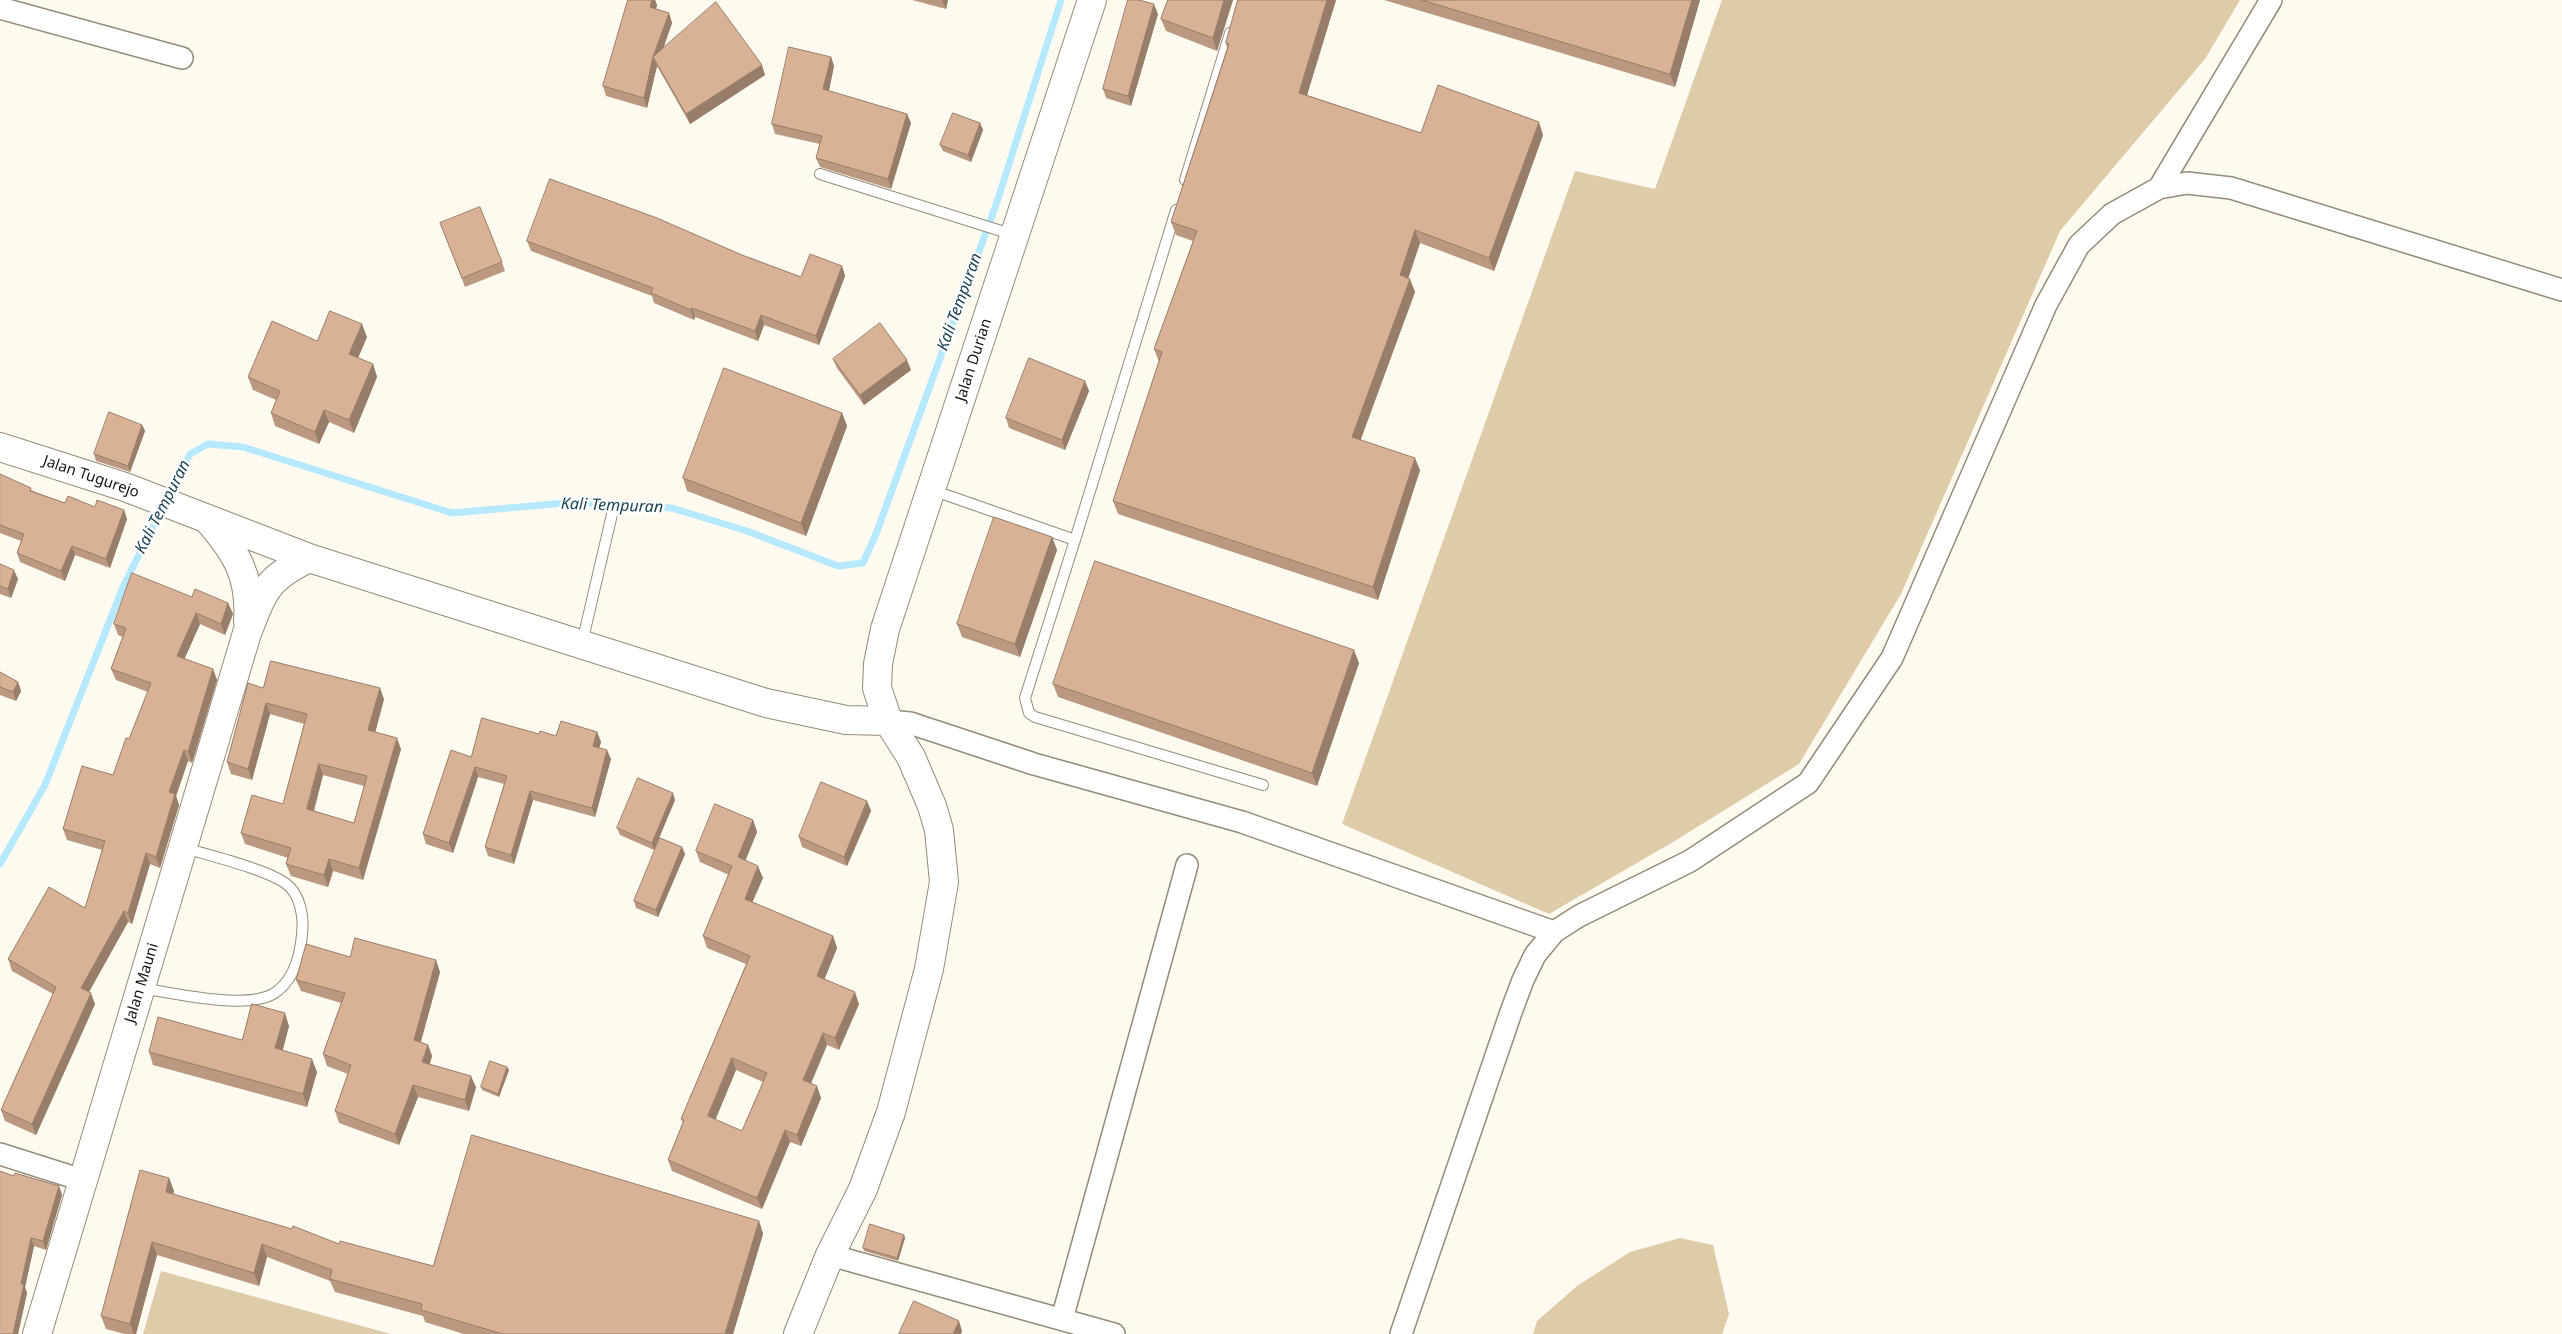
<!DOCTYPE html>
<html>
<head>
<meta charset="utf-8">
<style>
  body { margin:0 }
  canvas { display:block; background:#fffaef }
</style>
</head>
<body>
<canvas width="2562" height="1334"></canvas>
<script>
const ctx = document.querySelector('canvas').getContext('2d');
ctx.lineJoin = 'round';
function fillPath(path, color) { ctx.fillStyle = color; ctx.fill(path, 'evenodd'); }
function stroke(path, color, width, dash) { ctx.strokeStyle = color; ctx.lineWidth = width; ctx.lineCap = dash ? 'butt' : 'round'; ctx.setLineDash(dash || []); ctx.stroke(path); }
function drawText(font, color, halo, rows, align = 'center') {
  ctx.font = font + ' "Noto Sans",sans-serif'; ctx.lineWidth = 5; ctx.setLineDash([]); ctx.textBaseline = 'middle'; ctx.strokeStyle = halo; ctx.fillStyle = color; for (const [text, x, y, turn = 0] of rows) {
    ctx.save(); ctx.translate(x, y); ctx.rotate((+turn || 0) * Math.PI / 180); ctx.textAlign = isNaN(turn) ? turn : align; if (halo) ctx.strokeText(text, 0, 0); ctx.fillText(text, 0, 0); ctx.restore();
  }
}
fillPath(new Path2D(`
  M1722,0H2240L2205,59L2060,231L1901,594L1799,764L1673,842L1549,914L1342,824L1575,171L1655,189Z
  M1680,1238L1713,1245L1729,1314L1722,1334H1533L1537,1321L1577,1286L1630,1252Z
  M161,1271L391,1334H143Z`), '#decca9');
stroke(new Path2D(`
  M168,497L190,454L208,444L243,447L452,513L577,502L672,508L747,531L838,566L863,563L876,534L997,202L1061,0
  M0,864L45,785L123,587L163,506`), '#b6e8fe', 7);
const lane = new Path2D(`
  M820,174L1014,235
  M1185,180L1230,33
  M932,490L1075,540L1176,210
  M1075,540L1025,698L1029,713L1035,717L1263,785
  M582,643L613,510
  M141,988C173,993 245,1010 273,994C293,982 300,956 302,935C304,918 301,894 285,883C265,869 211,856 185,848`);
const street = new Path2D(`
  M0,8L182,58
  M2159,188L2271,0
  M888,721L910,723L1034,764L1242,822L1554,932
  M0,1154L82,1180
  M830,1255L1114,1334
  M1062,1319L1187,865
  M1401,1334L1511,1012L1523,980L1535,955L1554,932L1579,916L1690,861L1808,783L1892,658L2046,305L2079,245L2112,214L2159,188L2187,183L2231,188L2562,290`);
const secondary = new Path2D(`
  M0,447L125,487L309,558L766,703L846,720L888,721
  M209,521C237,553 251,577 248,621
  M37,1334L247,633C264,590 266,579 309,558
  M798,1334L830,1255L863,1189L891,1112L929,969L944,882L939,830L932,806L911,757L888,721L877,688L878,664L885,629L1092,0`);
stroke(lane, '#938c7c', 12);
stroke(street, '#938c7c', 24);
stroke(secondary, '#938c7c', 30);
stroke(lane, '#fff', 10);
stroke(street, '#fff', 21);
stroke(secondary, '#fff', 28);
fillPath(new Path2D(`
  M628,0H655L657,5L656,9L669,13L672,23L663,48L765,75L690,124L657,66L647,108L606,96L603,86Z
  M912,0H948L946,9Z
  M1168,0H1233L1217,51L1166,31L1161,19Z
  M1238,0H1336L1307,95L1421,133L1543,135L1494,271L1420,243L1408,278L1415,292L1360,439L1420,470L1378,600L1118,514L1113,501L1159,362L1154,349L1193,241L1176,235L1171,222L1227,48L1226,43Z
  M1384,0H1700L1675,87Z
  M1158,14L1131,106L1106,98L1103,89Z
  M831,57L834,66L829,91L907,114L911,123L891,189L820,167L816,158L820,144L775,134L772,124Z
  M980,123L983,130L971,162L943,151L940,145Z
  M444,233L502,262L505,271L465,287Z
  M527,241L742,255L801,277L842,266L845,276L819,345L764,325L758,341L695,317L694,320L654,303L652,296L531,251Z
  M367,337L358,358L373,364L377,377L354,433L329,422L319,444L275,426L271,413L276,400L253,390L248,377L317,341Z
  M833,359L911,370L864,405L837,368Z
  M1085,381L1089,391L1065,450L1009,428L1006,418Z
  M842,413L847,426L806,536L687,491L683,478Z
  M142,425L145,431L130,472L96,461L94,454Z
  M0,474L33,491L65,503L95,507L124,510L127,519L110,568L75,555L65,581L20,562L17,553L21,541L0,533Z
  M1052,537L1057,550L1020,657L962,637L957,624Z
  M0,564L18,579L11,598L0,594Z
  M192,597L228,603L233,614L225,635L200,624L184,659L213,669L217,680L192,763L188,761L176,796L179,805L160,868L150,864L132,924L128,922L89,992L95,1004L36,1135L5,1121L1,1110L53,994L12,971L8,959L85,908L102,850L67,840L63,829L113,775L129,739L148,692L116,680L111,669L123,637L118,635L114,624Z
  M1359,663L1317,786L1058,697L1053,684Z
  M0,672L18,682L21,691L16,701L0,695Z
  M263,688L384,699L375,732L401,749L363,880L333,871L328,887L291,876L286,864L288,858L245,844L241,833L283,804L304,724L270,714L252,780L231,774L227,762ZM323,775L364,786L354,823L314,811Z
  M597,732L601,742L599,747L611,759L595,817L533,800L514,864L488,856L485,847L504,784L478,777L453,853L426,844L423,834L471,757L539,734L556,736Z
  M675,800L654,850L620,835L617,828Z
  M867,801L871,811L847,866L802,847L799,837Z
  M753,820L757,832L745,861L763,878L752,902L833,936L837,948L824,979L859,1004L839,1050L827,1045L811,1084L817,1086L821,1098L801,1146L790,1142L762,1209L672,1171L668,1160L683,1123L681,1119L746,964L707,948L703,936L729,875L700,862L696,851ZM736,1070L763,1082L742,1131L715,1120Z
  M682,847L685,854L658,917L636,908L634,901Z
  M350,957L440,972L421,1042L428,1045L432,1056L430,1064L476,1087L469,1111L418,1097L399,1145L339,1123L335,1111L348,1074L327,1066L323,1054L341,1003L301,991L296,980Z
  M289,1026L282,1051L317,1072L307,1107L153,1065L149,1052L242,1040Z
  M509,1070L499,1097L482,1090L481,1087Z
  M14,1176L59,1186L62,1195L46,1250L34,1246L25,1287L27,1293L18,1334Z
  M169,1178L174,1191L173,1194L339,1244L433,1266L759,1221L763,1234L733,1334H464L425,1322L423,1316L335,1292L330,1281L267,1257L259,1286L157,1255L136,1334H125L106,1329L101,1316Z
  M904,1235L905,1238L898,1261L864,1251L863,1248Z`), '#bb9981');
fillPath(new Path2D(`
  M652,0H655L657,5L653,17L650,7Z
  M942,0H948L946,9Z
  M1224,0H1233L1217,51L1213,38Z
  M1327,0H1336L1304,105L1299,93Z
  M1692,0H1700L1675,87L1670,74Z
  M1154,4L1158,14L1131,106L1128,96Z
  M669,13L672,23L658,64L653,57L657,66L647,108L644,98L653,57Z
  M831,57L834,66L827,99L823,89Z
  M762,65L765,75L690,124L686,114Z
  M907,114L911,123L891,189L888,179Z
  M1539,122L1543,135L1494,271L1489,258Z
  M980,123L983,130L971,162L968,155Z
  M1415,230L1420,243L1405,288L1400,275Z
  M842,266L845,276L819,345L816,336Z
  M1410,279L1415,292L1357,450L1352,437Z
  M692,308L695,317L694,320L691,310Z
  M761,315L764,325L758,341L755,331Z
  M362,324L367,337L354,367L349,354Z
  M907,360L911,370L864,405L860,395Z
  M373,364L377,377L354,433L349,420Z
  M1085,381L1089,391L1065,450L1062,440Z
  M324,410L329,422L319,444L315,432Z
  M842,413L847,426L806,536L801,523Z
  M142,425L145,431L130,472L128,466Z
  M1415,458L1420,470L1378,600L1373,587Z
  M124,510L127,519L110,568L106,559Z
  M1052,537L1057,550L1020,657L1015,644Z
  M72,546L75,555L65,581L61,571Z
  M14,570L18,579L11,598L8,589Z
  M228,603L233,614L225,635L221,624Z
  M196,613L200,624L181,667L177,656Z
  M1354,650L1359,663L1317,786L1312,773Z
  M213,669L217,680L192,763L188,752Z
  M18,682L21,691L16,701L13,692Z
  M380,688L384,699L373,741L368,730Z
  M266,703L270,714L252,780L248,769Z
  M597,732L601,742L597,755L593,746Z
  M397,738L401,749L363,880L359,868Z
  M184,750L188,761L176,796L179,805L160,868L156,857L169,792Z
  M607,750L611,759L595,817L592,808Z
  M319,764L323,775L311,821L307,809Z
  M475,767L478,777L453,853L449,843Z
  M530,791L533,800L514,864L511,855Z
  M673,793L675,800L654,850L652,843Z
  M867,801L871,811L847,866L844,857Z
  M753,820L757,832L742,869L738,857Z
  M682,847L685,854L658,917L656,910Z
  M146,853L150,864L132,924L128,913Z
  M329,859L333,871L328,887L324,875Z
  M758,866L763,878L749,910L745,899Z
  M124,911L128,922L85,999L81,988Z
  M833,936L837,948L821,988L817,976Z
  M436,960L440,972L418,1051L414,1040Z
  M855,992L859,1004L839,1050L835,1038Z
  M91,993L95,1004L36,1135L32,1124Z
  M285,1013L289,1026L280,1061L275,1048Z
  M823,1033L827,1045L807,1092L803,1080Z
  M428,1045L432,1056L426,1074L422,1062Z
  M732,1058L736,1070L712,1128L708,1116Z
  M312,1059L317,1072L307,1107L303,1094Z
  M507,1067L509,1070L499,1097L498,1094Z
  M471,1076L476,1087L469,1111L465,1100Z
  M413,1085L418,1097L399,1145L395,1134Z
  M817,1086L821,1098L801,1146L797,1135Z
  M785,1130L790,1142L762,1209L757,1198Z
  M169,1178L174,1191L171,1204L166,1192Z
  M59,1186L62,1195L46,1250L43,1241Z
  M759,1221L763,1234L733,1334H725Z
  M904,1235L905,1238L898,1261L897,1258Z
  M31,1238L34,1246L25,1287L27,1293L18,1334H13L21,1284Z
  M152,1242L157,1255L136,1334H134L130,1324Z
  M262,1244L267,1257L259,1286L254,1273Z
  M959,1321L962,1331L961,1334H953Z`), '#987d69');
const building = new Path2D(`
  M628,0H652L650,7L669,13L653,57L644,98L603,86Z
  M1128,0H1139L1154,4L1128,96L1103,89Z
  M1168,0H1224L1213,38L1161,19Z
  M1238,0H1327L1299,93L1421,133L1438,85L1539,122L1489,258L1415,230L1400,275L1410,279L1352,437L1415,458L1373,587L1113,501L1162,352L1154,349L1197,231L1171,222L1229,44L1226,43Z
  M1422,0H1692L1670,74Z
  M716,2L762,65L686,114L653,57Z
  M789,47L831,57L823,89L907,114L888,179L816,158L822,136L772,124Z
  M953,113L980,123L968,155L940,145Z
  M550,179L657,218L742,255L801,277L810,254L842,266L816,336L761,315L755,331L692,308L691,310L651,293L653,288L527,241Z
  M480,207L502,262L462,278L440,223Z
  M330,311L362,324L349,354L373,364L349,420L324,410L315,432L271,413L280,391L248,377L272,321L317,341Z
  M880,323L907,360L860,395L833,359Z
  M1029,358L1085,381L1062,440L1006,418Z
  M724,368L842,413L801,523L683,478Z
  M109,412L142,425L128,466L94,454Z
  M0,474L31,488L30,491L65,503L68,496L95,507L97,500L124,510L106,559L72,546L61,571L17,553L24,534L0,525Z
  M994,517L1052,537L1015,644L957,624Z
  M1095,561L1354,650L1312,773L1053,684Z
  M0,564L14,570L8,589L0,586Z
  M132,573L192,597L195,589L228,603L221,624L196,613L177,656L213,669L188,752L184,750L169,792L175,794L156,857L146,853L128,913L124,911L81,988L91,993L32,1124L1,1110L56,987L8,959L49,887L85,908L105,841L63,829L82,766L113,775L126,738L129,739L151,683L111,669L126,628L114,624Z
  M271,661L380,688L368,730L397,738L359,868L329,859L324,875L286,864L291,848L241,833L252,795L283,804L307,714L266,703L248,769L227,762L248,683L263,688ZM319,764L367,776L354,823L307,809Z
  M0,672L18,682L13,692L0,687Z
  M482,718L539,734L540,731L556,736L561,721L597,732L593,746L607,750L592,808L530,791L511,855L485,847L507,776L475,767L449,843L423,834L451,750L471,757Z
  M638,778L673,793L652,843L617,828Z
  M821,782L867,801L844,857L799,837Z
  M715,804L753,820L738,857L758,866L745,899L833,936L817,976L855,992L835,1038L823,1033L803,1080L817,1086L797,1135L785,1130L757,1198L668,1160L684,1120L681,1119L750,956L703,936L732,866L696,851ZM732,1058L767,1073L742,1131L708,1116Z
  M660,838L682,847L656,910L634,901Z
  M355,938L436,960L414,1040L428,1045L422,1062L471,1076L465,1100L413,1085L395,1134L335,1111L351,1065L323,1054L345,993L296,980L306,944L350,957Z
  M252,1004L285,1013L275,1048L312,1059L303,1094L149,1052L158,1017L242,1040Z
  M490,1061L507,1067L498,1094L481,1087Z
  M472,1135L759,1221L725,1334H503L421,1310L422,1304L330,1279L332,1270L262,1244L254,1273L152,1242L130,1324L101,1316L140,1170L169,1178L166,1192L292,1229L293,1226L339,1244L340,1241L433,1266Z
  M0,1171L14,1176L15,1173L59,1186L43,1241L31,1238L21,1284H24L13,1334H0Z
  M870,1224L904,1235L897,1258L863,1248Z
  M914,1301L959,1321L953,1334H899Z`);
fillPath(building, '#d9b296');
stroke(building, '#987d69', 1);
drawText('15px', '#17140e', '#fff', [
  ["Jalan Durian",974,360,-72],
  ["Jalan Tugurejo",91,477,19],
  ["Jalan Mauni",142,983,-73]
]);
drawText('italic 16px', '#194253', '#fff', [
  ["Kali Tempuran",960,302,-70],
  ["Kali Tempuran",612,506,2],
  ["Kali Tempuran",163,507,-63]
]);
</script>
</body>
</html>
